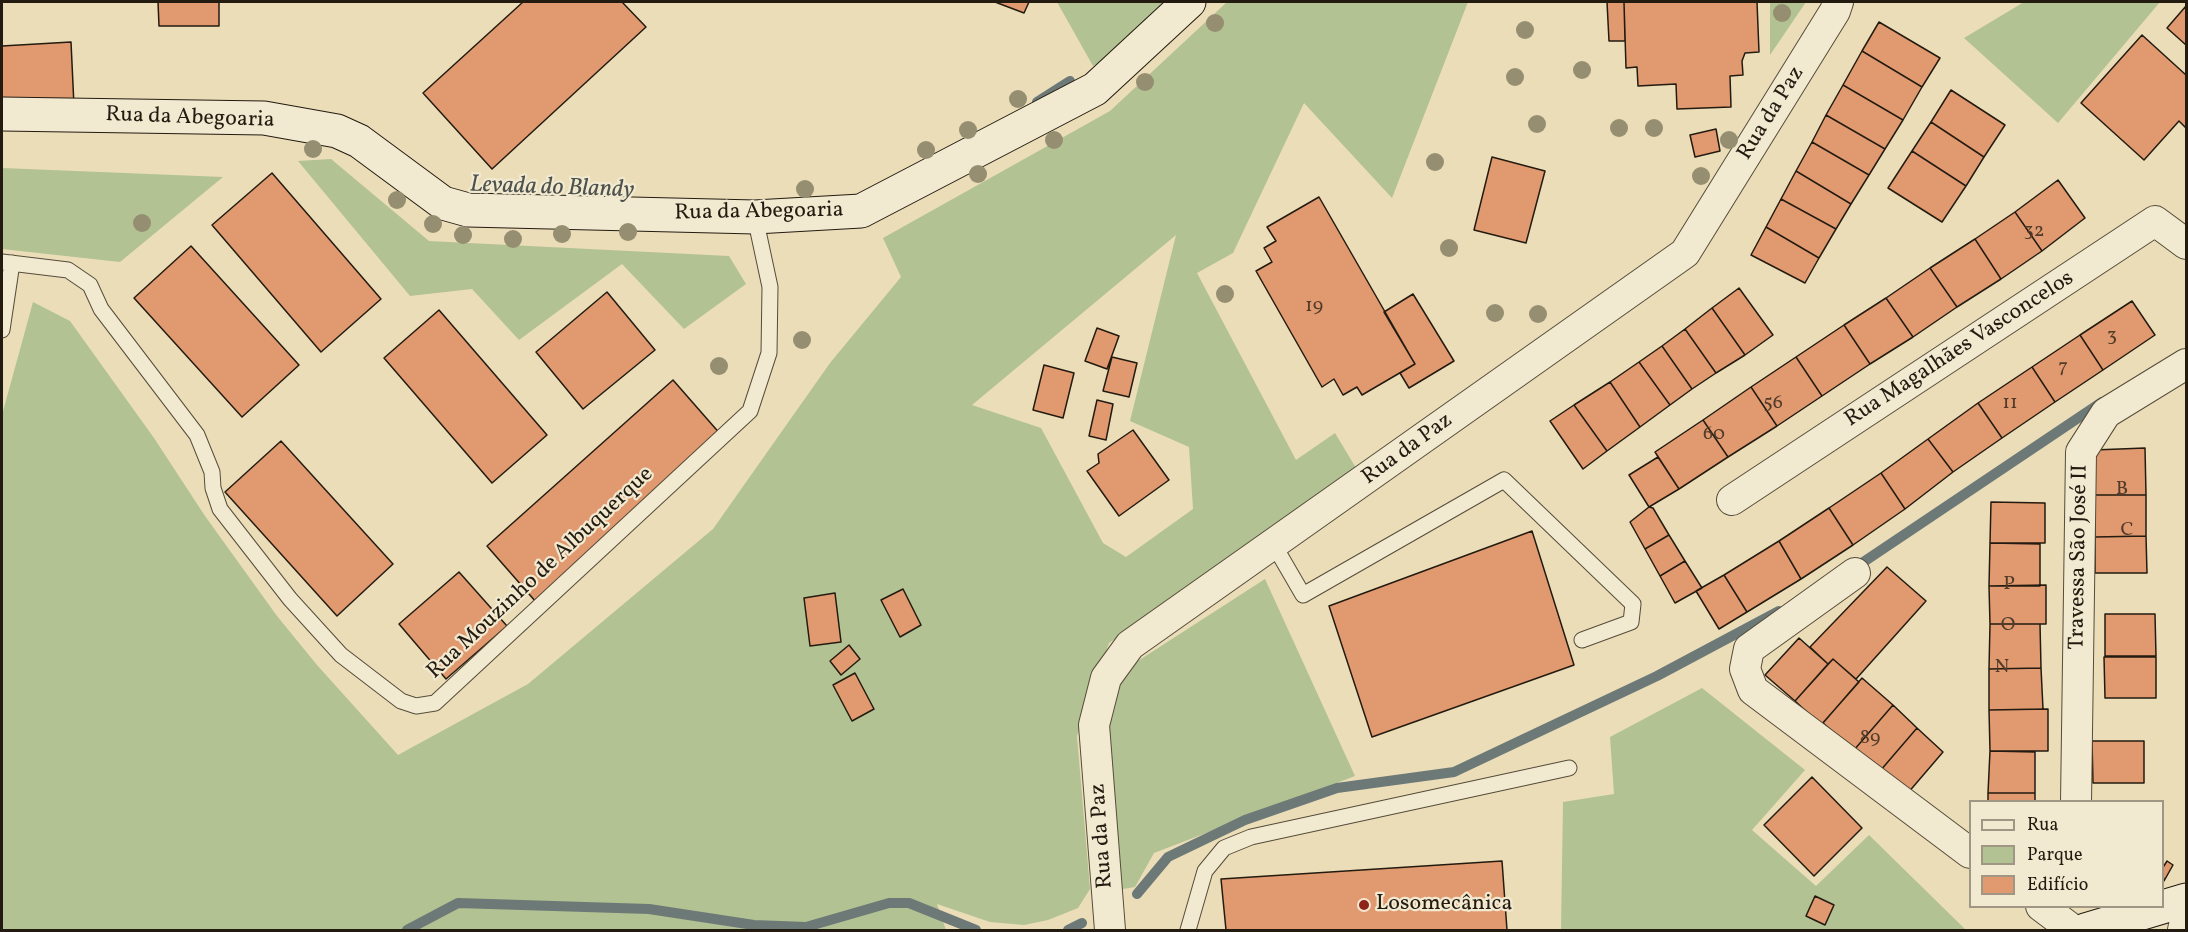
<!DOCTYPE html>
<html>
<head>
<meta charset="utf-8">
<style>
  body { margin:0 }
  #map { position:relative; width:2188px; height:932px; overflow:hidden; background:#ebddb8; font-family:Vollkorn,serif }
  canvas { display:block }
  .frame { position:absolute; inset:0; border:3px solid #231b10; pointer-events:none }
  .legend { position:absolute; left:1969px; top:800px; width:195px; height:108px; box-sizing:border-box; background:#f2e9d1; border:2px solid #9f9784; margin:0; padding:8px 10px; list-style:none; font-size:18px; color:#231b10 }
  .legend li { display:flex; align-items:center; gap:12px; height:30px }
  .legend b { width:30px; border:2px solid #9f9784 }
</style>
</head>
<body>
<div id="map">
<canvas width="2188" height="932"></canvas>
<div class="frame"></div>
<ul class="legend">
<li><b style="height:8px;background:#f2e9d1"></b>Rua</li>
<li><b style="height:16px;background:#b2c293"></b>Parque</li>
<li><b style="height:16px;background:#e19a70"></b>Edifício</li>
</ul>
</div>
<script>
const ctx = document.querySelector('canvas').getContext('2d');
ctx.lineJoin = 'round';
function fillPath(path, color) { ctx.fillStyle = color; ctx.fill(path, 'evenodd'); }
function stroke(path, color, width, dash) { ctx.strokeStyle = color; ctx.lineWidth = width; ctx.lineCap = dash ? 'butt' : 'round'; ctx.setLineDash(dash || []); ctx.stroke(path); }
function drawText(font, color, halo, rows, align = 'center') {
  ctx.font = font + ' Vollkorn,serif'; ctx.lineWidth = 4.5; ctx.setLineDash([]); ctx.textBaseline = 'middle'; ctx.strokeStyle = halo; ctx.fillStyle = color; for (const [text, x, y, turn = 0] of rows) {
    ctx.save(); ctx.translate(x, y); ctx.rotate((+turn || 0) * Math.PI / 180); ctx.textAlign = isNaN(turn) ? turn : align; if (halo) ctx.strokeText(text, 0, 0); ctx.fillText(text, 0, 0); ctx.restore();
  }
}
fillPath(new Path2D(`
  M1057,2H1167L1111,56L1093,66Z
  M1227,2H1468L1392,198L1304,103L1233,253L1197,273L1296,460L1335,433L1359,473L1109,643L1077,736L1090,889L1078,908L1048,920L1024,925L990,922L937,904L946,930H2V415L33,302L70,321L154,438L205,516L277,616L317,665L398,755L528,684L713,529L830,363L901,277L883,238L1110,111ZM1176,235L1130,421L1189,447L1193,509L1126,557L1103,543L1041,428L972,405Z
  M1770,2H1806L1770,55Z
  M2024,2H2160L2058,123L1964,38Z
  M331,159L429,241L729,256L746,284L684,329L622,264L519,340L472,289L410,296L298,161Z
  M2,168L223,177L120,262L2,249Z
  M1265,579L1355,776L1154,853L1135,887L1111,891L1096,727L1127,668Z
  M1702,688L1805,770L1752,830L1816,886L1869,835L1966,930H1561L1563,802L1614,794L1610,737Z`), '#b2c293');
stroke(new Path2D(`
  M1037,102L1070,81
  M1853,569L2102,402
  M1137,894L1168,857L1245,820L1337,788L1454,772L1657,676L1779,611
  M407,930L458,903L649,909L754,925L806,927L889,903H909L976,930
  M1068,930L1082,923`), '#6d7977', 10);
const building = new Path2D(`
  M158,2H219V26H159Z
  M523,2H622L646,27L492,169L423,93Z
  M995,2H1029L1024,13Z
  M1607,2H1624L1625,41H1609Z
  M1624,2H1757L1759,52L1745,53L1742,61L1743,75L1730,76L1731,107L1677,109L1676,84L1638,86L1637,67L1626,68Z
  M2186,6V45L2167,28Z
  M1879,22L1940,58L1922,87L1862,51Z
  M2142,35L2186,75V128L2179,121L2144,160L2081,103Z
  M71,42L74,106L2,110V46Z
  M1862,51L1922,87L1903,120L1843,85Z
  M1843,85L1903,120L1885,149L1826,115Z
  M1951,90L2005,125L1984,157L1931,122Z
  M1826,115L1885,149L1869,175L1812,142Z
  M1931,122L1984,157L1966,186L1912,151Z
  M1716,129L1720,151L1695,157L1690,135Z
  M1812,142L1869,175L1851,204L1796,171Z
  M1912,151L1966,186L1942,222L1888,188Z
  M1492,157L1545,171L1526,243L1474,230Z
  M1796,171L1851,204L1836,229L1781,199Z
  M272,173L381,299L321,352L212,225Z
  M2058,180L2085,218L2042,251L2015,212Z
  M1319,197L1415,364L1362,395L1357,387L1343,395L1334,379L1322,387L1256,271L1272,262L1264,248L1276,241L1267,227Z
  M1781,199L1836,229L1819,258L1766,227Z
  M2015,212L2042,251L2001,279L1975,239Z
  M1766,227L1819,258L1805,283L1751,255Z
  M1975,239L2001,279L1957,307L1930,268Z
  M191,246L299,365L242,417L134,298Z
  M1930,268L1957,307L1913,337L1886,298Z
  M1739,288L1773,335L1745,355L1712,308Z
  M607,292L655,350L583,409L536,352Z
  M1413,294L1454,361L1409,388L1400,373L1415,364L1384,312Z
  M1886,298L1913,337L1870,364L1844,325Z
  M2132,301L2155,335L2103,370L2080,335Z
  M1712,308L1745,355L1716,373L1685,329Z
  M439,310L547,435L492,483L384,358Z
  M1844,325L1870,364L1822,396L1796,357Z
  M1097,328L1119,336L1107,369L1085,361Z
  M1685,329L1716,373L1692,389L1662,346Z
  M2080,335L2103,370L2055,402L2032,367Z
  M1662,346L1692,389L1670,405L1639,362Z
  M1112,357L1137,363L1129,397L1103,391Z
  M1796,357L1822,396L1777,426L1751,387Z
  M1639,362L1670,405L1640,427L1610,382Z
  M1044,365L1074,373L1063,418L1033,410Z
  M2032,367L2055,402L2002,438L1978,403Z
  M673,380L722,436L536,602L487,546Z
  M1610,382L1640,427L1607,451L1574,405Z
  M1751,387L1777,426L1728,457L1703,420Z
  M1097,400L1113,404L1106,440L1089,436Z
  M1978,403L2002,438L1953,472L1928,439Z
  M1574,405L1607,451L1583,469L1550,421Z
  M1703,420L1728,457L1679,489L1655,452Z
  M1133,430L1169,480L1119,516L1087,471L1099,463L1098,454Z
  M1928,439L1953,472L1905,509L1881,473Z
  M281,441L393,564L337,616L225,492Z
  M2145,448L2146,495H2095L2094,450Z
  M1658,457L1679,489L1649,507L1629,475Z
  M1881,473L1905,509L1853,545L1829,508Z
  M2095,495H2146V536L2095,537Z
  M1991,502L2045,503V543H1990Z
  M1649,507L1653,508L1669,535L1645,549L1630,522Z
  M1829,508L1853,545L1801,579L1779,541Z
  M1532,531L1574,665L1372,737L1329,606Z
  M1669,535L1685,561L1660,576L1645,549Z
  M2146,536L2147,573H2095V537Z
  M1779,541L1801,579L1747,612L1724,575Z
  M1990,543L2040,544V586H1989Z
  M1685,561L1702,588L1675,603L1660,576Z
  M1887,567L1926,601L1856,679L1833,659L1828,664L1810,647Z
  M459,572L507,626L446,679L399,624Z
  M1724,575L1747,612L1719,629L1696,591Z
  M2046,585V624H1990L1989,586Z
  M903,589L921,625L900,637L881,600Z
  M835,593L841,642L810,646L804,598Z
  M2105,614H2155L2156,656H2105Z
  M1990,624H2040L2041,668L1989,669Z
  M1799,638L1828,664L1795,701L1765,675Z
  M849,645L860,659L841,675L830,661Z
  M2104,657H2156V698H2105Z
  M1833,659L1859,682L1821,725L1795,701Z
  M2041,668L2043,709L1989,710V669Z
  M855,673L874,709L852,721L833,685Z
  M1862,678L1893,705L1854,750L1823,723Z
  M1893,705L1917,728L1880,771L1854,750Z
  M2048,709V751H1990L1989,710Z
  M1917,728L1943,752L1907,794L1880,771Z
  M2092,741H2144V783H2093Z
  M1990,751L2035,752V793H1988Z
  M1812,777L1862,828L1814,876L1764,825Z
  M1988,793H2035V802H1988Z
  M1502,861L1507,930H1226L1221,879Z
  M2167,861L2173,865L2164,881L2162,869Z
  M1815,896L1834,905L1825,925L1806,916Z`);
fillPath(building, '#e19a70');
stroke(building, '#231b10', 1.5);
const lane = new Path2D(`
  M2,262L68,270L90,285L101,309L197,435L212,472L213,488L220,509L290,599L341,655L401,701L416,706L435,703L750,411L769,353L770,287L755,217
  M2,330L12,263
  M1274,545L1303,595L1504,480L1633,604L1631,622L1582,640
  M1188,930L1205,871L1224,848L1251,837L1569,768`);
const street = new Path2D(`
  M1732,500L2155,221L2186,244
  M1855,573L1749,649L1745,669L1753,690L1970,853
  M2076,802L2081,452L2106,413L2186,364
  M2041,906L2073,930
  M1110,930L1094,725L1106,678L1130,645L1685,253L1835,11L1838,2
  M2183,930L2186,916`);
const secondary = new Path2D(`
  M2,114L264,118L337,131L359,141L443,203L468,210L755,217L861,211L1095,89L1189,2
  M2085,930L2186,900`);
stroke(lane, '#554c3a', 17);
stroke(street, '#554c3a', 32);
stroke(secondary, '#231b10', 35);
stroke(lane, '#f2e9d1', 15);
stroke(street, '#f2e9d1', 30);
stroke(secondary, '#f2e9d1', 33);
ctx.fillStyle = '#958e71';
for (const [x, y] of [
  [1782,13],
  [1215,23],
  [1525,30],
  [1582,70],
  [1515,77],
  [1145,82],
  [1018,99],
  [1537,124],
  [1619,128],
  [1654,128],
  [968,130],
  [1054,140],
  [1729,140],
  [313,149],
  [926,150],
  [1435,162],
  [978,174],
  [1701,176],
  [805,189],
  [397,200],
  [142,223],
  [433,224],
  [628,232],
  [562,234],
  [463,235],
  [513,239],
  [1449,248],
  [1225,294],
  [1495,313],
  [1538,314],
  [802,340],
  [719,366]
]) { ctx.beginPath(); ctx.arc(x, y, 9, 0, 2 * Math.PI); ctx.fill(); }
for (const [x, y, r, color] of [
  [1364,905,6,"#8f2418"]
]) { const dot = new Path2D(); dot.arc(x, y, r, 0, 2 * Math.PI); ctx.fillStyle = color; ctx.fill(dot); stroke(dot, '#f2e9d1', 2); }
drawText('20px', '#523b28', null, [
  ["32",2034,232],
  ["19",1314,307],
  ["3",2112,337],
  ["7",2063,368],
  ["56",1773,404],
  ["11",2010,404],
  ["60",1714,435],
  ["B",2122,490],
  ["C",2127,531],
  ["P",2009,585],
  ["O",2008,626],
  ["N",2002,668],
  ["89",1870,739]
]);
drawText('22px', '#231b10', '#f2e9d1', [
  ["Rua da Paz",1772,114,-58],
  ["Rua da Abegoaria",190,119,2],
  ["Rua da Abegoaria",759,213,-1],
  ["Rua Magalhães Vasconcelos",1960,350,-33],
  ["Rua da Paz",1408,450,-36],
  ["Travessa São José II",2080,557,-89],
  ["Rua Mouzinho de Albuquerque",541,574,-43],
  ["Rua da Paz",1103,836,-94]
]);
drawText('22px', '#231b10', '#f2e9d1', [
  ["Losomecânica",1376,905]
], 'left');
drawText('italic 24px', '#4e524c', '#f2e9d1', [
  ["Levada do Blandy",552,189,2]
]);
</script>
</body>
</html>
